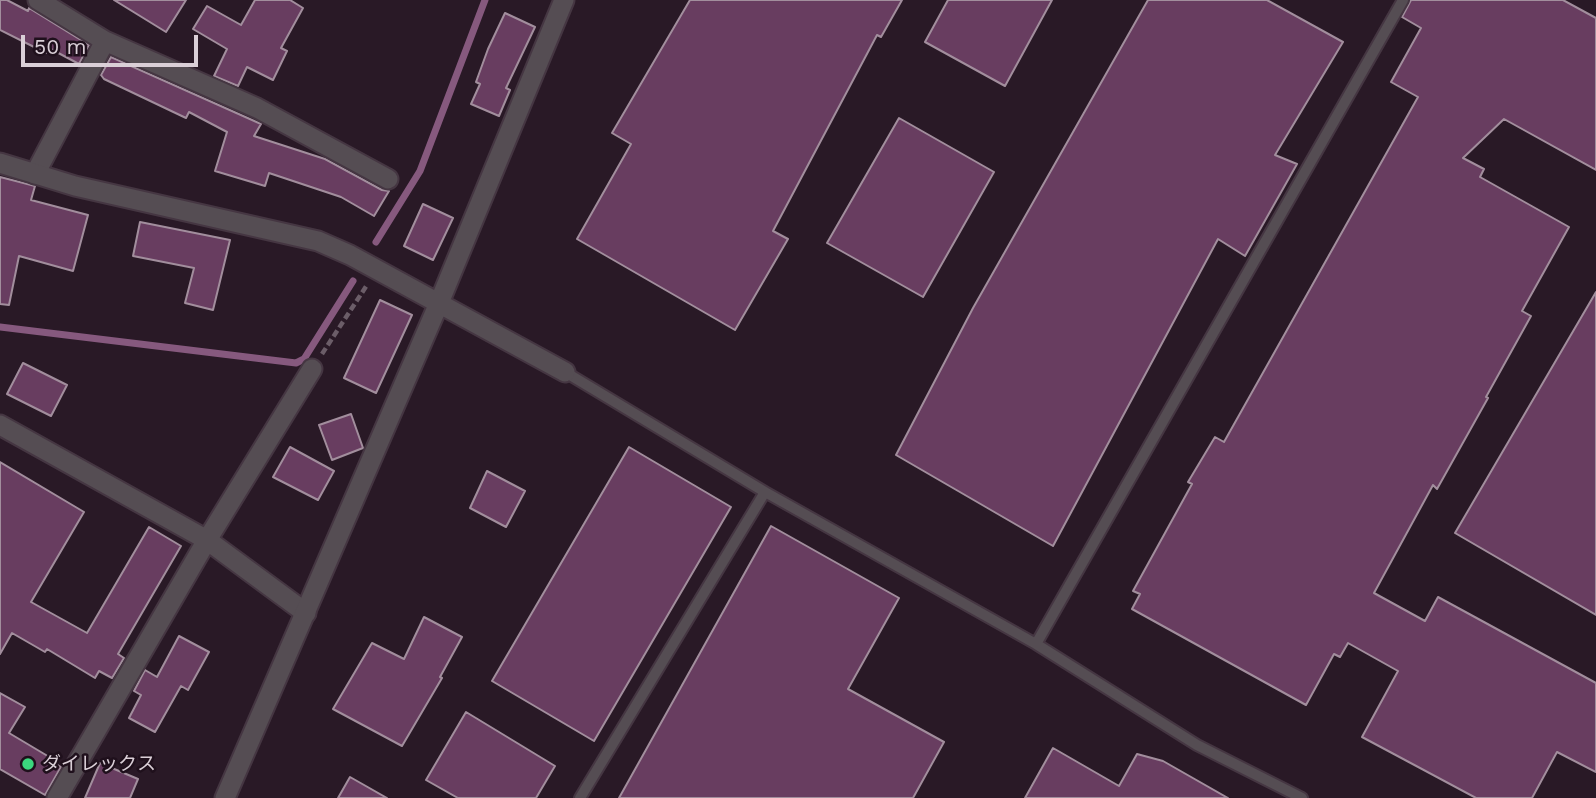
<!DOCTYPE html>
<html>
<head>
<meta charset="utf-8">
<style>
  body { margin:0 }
  #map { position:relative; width:1596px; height:798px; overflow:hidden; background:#291926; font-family:"Work Sans",sans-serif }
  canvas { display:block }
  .scale { position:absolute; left:21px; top:35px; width:177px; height:32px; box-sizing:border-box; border:4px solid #dacfd7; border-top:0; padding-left:9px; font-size:21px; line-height:24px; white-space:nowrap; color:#dacfd7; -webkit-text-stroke:5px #1f101c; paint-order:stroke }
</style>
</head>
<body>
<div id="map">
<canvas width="1596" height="798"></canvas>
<div class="scale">50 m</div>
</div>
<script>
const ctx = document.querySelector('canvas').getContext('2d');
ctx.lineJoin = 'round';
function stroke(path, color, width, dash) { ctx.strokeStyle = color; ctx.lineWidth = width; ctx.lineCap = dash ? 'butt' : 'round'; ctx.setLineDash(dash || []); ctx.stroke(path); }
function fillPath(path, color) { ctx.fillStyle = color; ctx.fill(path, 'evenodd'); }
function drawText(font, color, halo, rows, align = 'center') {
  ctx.font = font + ' "Work Sans","Noto Sans JP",sans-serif'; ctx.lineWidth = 5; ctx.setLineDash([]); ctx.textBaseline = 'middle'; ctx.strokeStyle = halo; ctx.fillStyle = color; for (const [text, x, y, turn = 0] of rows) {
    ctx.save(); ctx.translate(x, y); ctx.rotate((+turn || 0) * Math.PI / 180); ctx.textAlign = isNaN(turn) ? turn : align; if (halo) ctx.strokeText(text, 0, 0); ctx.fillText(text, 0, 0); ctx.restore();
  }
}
stroke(new Path2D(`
  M376,242L420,171L485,0
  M0,327L296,363L304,359L353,281`), '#86597e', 7);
const building = new Path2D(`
  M0,0H7L28,11L29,8L89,45L79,64L49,48L46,53L0,30Z
  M114,0H186L166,32Z
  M255,0H290L303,8L281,48L287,51L273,80L247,67L238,86L214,76L227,49L193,29L207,6L241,25Z
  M690,0H902L881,37L877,35L773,231L788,239L735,330L577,239L631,144L612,133Z
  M948,0H1052L1005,86L925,42Z
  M1148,0H1267L1343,42L1275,155L1297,164L1245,256L1218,239L1053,546L896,455L973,308Z
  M1411,0H1563L1596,18V170L1504,119L1463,158L1484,169L1480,177L1569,227L1522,311L1531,316L1486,397L1488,398L1437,489L1433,485L1374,593L1425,621L1438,597L1596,683V772L1557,752L1532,798H1476L1362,737L1398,671L1348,643L1340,657L1334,654L1306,705L1132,609L1140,594L1133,591L1192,484L1188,482L1215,437L1224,442L1418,97L1391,82L1421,28L1402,17Z
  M505,13L535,27L506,88L510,90L499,116L471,104L480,84L476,82L488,49Z
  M111,57L261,124L254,136L325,159L382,190L389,191L374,216L341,197L269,173L265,186L215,171L227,132L189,112L186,118L104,79L101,75Z
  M899,118L994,172L923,297L827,243Z
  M0,177L35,186L31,200L88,215L73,271L19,256L9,305L0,304Z
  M423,204L453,218L433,260L404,246Z
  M140,222L230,240L213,310L185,303L194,268L133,256Z
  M1596,292V615L1455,533Z
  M380,300L412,315L376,393L344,378Z
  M23,363L67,385L51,416L7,394Z
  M351,414L363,448L332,460L319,425Z
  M290,447L334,471L318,500L273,477Z
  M629,447L731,507L594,741L492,681Z
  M0,462L84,512L31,602L87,633L149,527L181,546L118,654L124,658L112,678L99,671L95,678L47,649L45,652L12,633L0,654Z
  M487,471L525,491L506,527L470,508Z
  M771,526L899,598L848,689L944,742L913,798H619Z
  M424,617L462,637L440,677L442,678L402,746L333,709L372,643L404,659Z
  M179,636L209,652L188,690L181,686L155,732L129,718L141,695L134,691L145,670L157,677Z
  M0,693L25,707L9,733L51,758L49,760L61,767L45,795L0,769Z
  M466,712L555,766L536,798H458L426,780Z
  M1053,748L1119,786L1137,754L1163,761L1228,798H1025Z
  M100,763L138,779L130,798H85Z
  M350,777L387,798H338Z`);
fillPath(building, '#683d60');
stroke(building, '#a28e9d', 2);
const service = new Path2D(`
  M565,372L765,492L1036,644L1197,745L1302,798
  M1036,644L1403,0
  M580,798L765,492`);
const minor = new Path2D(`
  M38,0L105,41L257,108L388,179
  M35,174L105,41
  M0,425L207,540L306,613
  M57,798L207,540L312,369`);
const tertiary = new Path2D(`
  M0,163L75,186L318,241L350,255L565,372
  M225,798L439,303L564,0`);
stroke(service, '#453642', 14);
stroke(minor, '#453642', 23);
stroke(tertiary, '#453642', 23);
stroke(new Path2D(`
  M322,354L367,285`), '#6b5d68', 4.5, [7, 3.5]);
stroke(service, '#554d53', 10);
stroke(minor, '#554d53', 19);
stroke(tertiary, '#554d53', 19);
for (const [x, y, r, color] of [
  [28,764,7,"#3bd77e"]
]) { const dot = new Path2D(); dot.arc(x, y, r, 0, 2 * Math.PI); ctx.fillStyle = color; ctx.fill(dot); stroke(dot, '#1f101c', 2.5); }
drawText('19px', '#dacfd7', '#1f101c', [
  ["ダイレックス",42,764]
], 'left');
</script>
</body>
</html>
